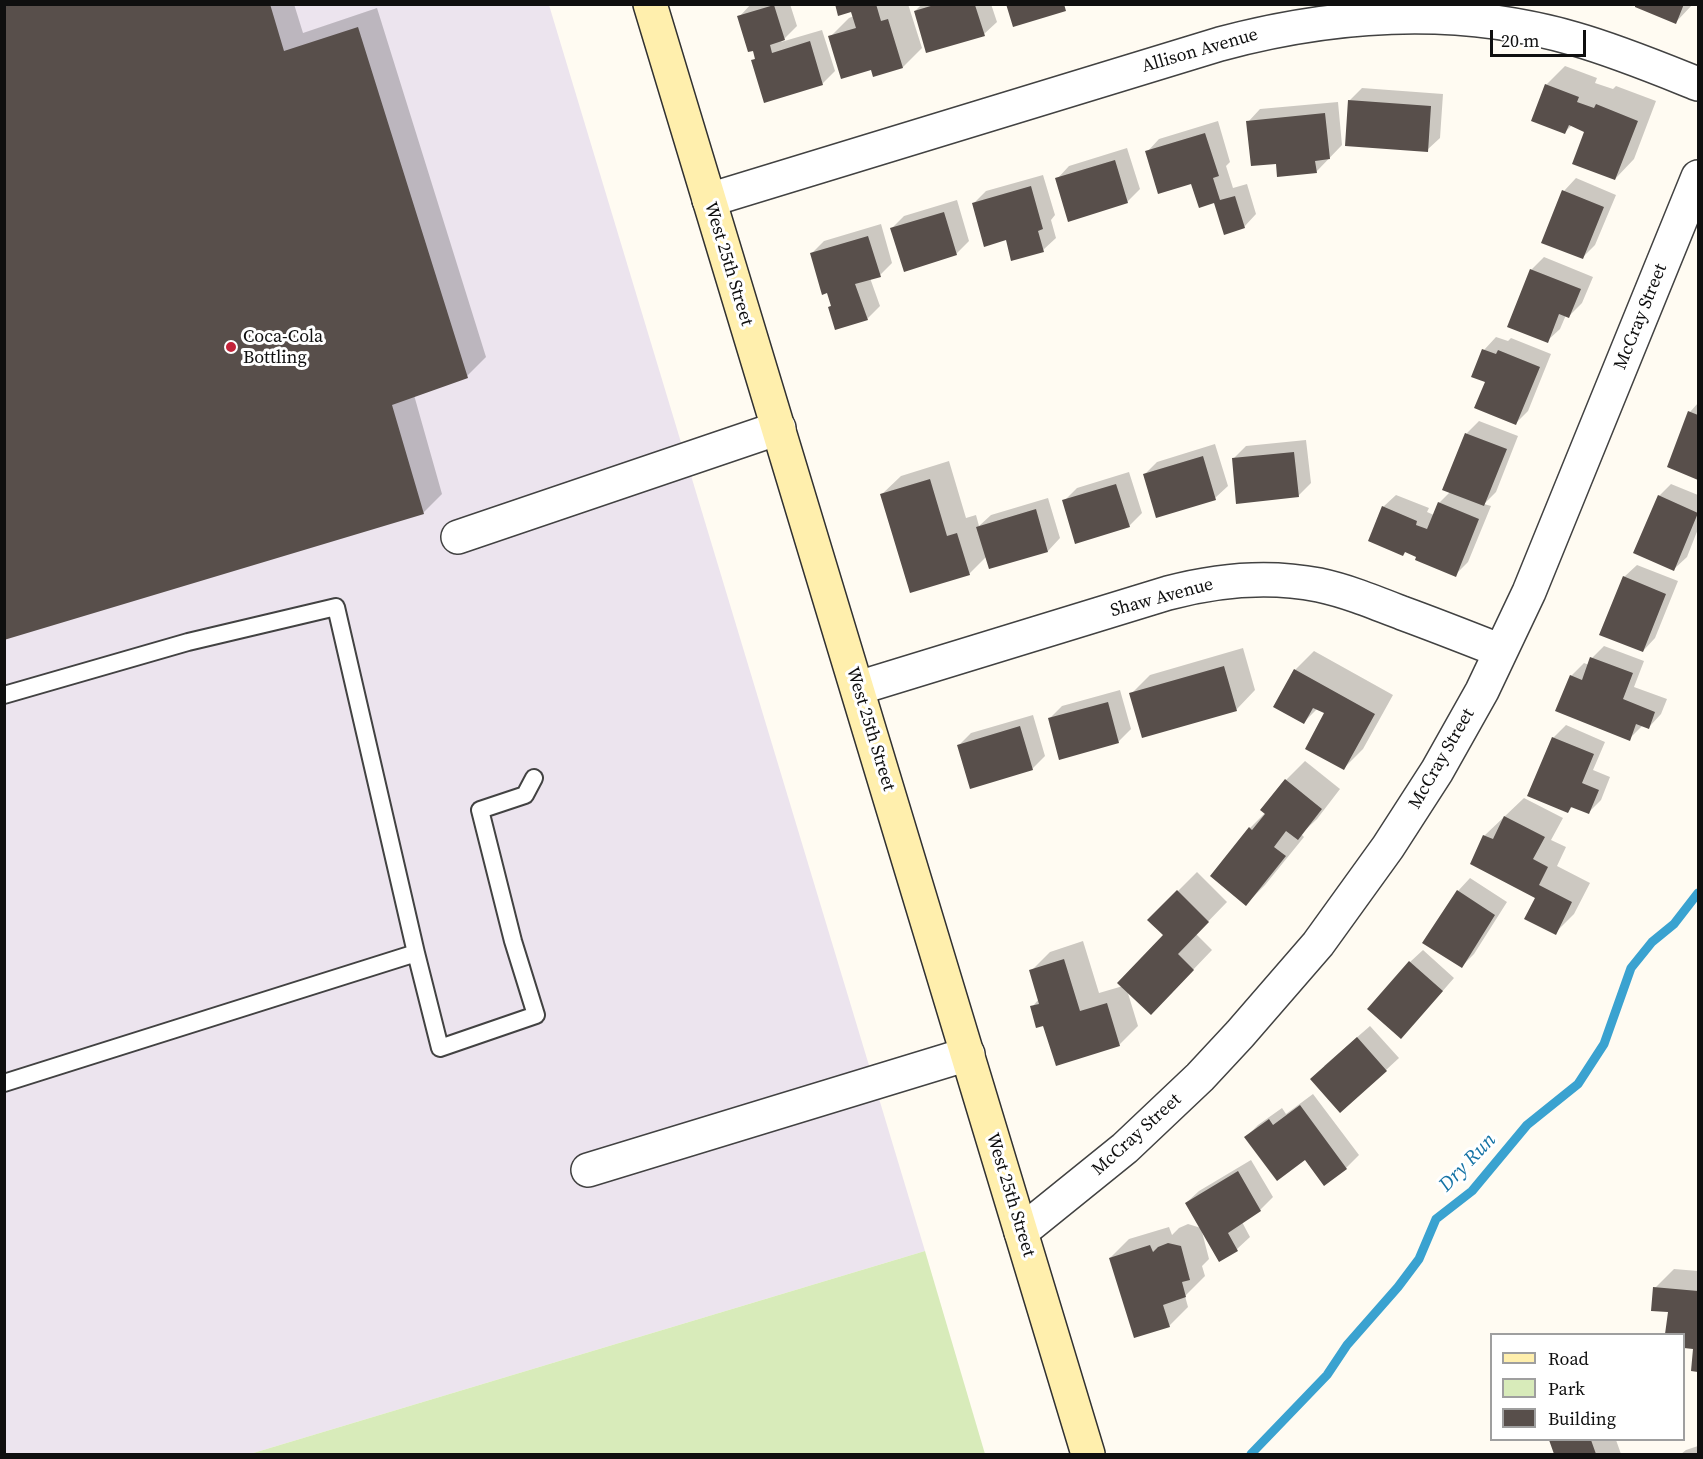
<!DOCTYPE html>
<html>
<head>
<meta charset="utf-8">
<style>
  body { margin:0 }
  #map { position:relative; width:1703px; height:1459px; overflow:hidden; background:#fffbf2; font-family:"Source Serif 4",serif }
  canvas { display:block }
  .frame { position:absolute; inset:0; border:6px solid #0f0f0f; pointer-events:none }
  .legend { position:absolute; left:1490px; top:1333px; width:195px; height:108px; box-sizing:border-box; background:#fff; border:2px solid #9f9f9f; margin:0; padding:8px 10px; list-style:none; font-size:18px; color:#0f0f0f }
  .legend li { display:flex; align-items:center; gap:12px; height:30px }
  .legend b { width:30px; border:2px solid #9f9f9f }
  .scale { position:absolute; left:1490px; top:30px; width:96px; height:27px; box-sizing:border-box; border:3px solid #0f0f0f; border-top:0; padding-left:8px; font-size:18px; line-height:21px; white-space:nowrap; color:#0f0f0f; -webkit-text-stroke:4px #fff; paint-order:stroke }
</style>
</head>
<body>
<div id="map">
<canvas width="1703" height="1459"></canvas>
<div class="frame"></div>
<ul class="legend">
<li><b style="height:8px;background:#ffefad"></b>Road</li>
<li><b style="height:16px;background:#d8ebba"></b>Park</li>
<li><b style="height:16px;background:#584f4b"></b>Building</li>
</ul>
<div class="scale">20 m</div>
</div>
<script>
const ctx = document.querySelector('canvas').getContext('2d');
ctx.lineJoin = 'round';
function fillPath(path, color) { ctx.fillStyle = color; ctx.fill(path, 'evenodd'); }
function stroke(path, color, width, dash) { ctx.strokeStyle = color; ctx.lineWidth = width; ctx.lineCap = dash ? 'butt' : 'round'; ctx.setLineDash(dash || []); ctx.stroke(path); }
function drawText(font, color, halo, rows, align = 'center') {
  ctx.font = font + ' "Source Serif 4",serif'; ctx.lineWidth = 6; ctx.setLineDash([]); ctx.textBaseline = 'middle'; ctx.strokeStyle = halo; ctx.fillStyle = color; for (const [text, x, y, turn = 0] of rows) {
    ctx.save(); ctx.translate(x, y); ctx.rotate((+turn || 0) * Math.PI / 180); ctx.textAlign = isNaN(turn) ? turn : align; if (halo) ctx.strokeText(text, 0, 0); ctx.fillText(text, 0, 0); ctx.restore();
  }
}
fillPath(new Path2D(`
  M5,5H549L925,1251L250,1454H5Z`), '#ece4ee');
fillPath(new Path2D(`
  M925,1251L985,1454H250Z`), '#d8ebba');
fillPath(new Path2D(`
  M4,4H294L303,33L377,8L486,357L467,376L414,395L442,494L423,513Z
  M751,4H790L797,26L781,42L822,30L835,71L822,84L753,61L756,57L739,17Z
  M836,4H908L922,48L903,67L874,76L872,68L830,37L849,18L854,16L852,10Z
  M922,4H991L997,22L984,34L915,11Z
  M1637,4H1693L1676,22Z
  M1565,66L1597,78L1595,83L1613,89L1616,86L1656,101L1634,159L1615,179L1586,131L1572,125L1565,132L1546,85Z
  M1362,88L1443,94L1440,138L1427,150L1349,101Z
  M1338,102L1342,145L1316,172L1277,162L1248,122L1260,109Z
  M1218,121L1230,162L1226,166L1233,188L1247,184L1256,214L1244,227L1192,182L1147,152L1159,139Z
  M1127,148L1140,189L1127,202L1057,179L1069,166Z
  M1043,175L1055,215L1051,220L1056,238L1043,250L1007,238L973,204L986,191Z
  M1576,178L1616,195L1595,245L1582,258L1564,191Z
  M957,200L969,241L956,254L892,228L904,216Z
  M881,224L892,263L880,275L870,278L880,306L867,319L829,307L832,305L812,253L824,241Z
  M1544,257L1593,277L1582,303L1569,316L1566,315L1560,329L1547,341L1531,270Z
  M1496,337L1508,341L1511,338L1551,354L1528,411L1516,423L1487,381L1484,350Z
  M1698,403V478L1668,466L1690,412Z
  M1479,421L1518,436L1496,492L1484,504L1491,506L1468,562L1455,575L1418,556L1383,507L1396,495L1429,508L1427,512L1434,515L1439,503L1450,492L1444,489L1467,433Z
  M1306,440L1311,483L1298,496L1233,459L1246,446Z
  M1215,444L1228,486L1215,498L1145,474L1157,462Z
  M949,461L966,518L976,515L979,526L991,515L1048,498L1060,538L1048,551L987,556L969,574L881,495L901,476Z
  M1129,472L1142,513L1129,526L1064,501L1077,488Z
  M1671,484L1698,495V529L1687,557L1674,569L1659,496Z
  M1637,565L1678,581L1655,638L1643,651L1624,577Z
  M1604,646L1644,661L1634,687L1667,699L1661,714L1649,727L1642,726L1629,739L1571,676L1584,663L1589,665L1592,658Z
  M1243,648L1255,690L1236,710L1131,694L1150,675Z
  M1314,651L1393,695L1363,749L1344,768L1326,713L1318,708L1304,722L1295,670Z
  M1120,690L1131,729L1118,742L1049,719L1062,706Z
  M1033,715L1045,756L1032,769L958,746L971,733Z
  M1566,725L1605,742L1593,770L1610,777L1601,800L1589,812L1573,806L1568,811L1553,738Z
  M1305,761L1340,789L1317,819L1301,834L1304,837L1265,885L1246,904L1212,876L1250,828L1265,813L1262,810L1286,780Z
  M1524,798L1563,818L1551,840L1566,847L1557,866L1590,883L1574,914L1555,933L1537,897L1484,836Z
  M1197,872L1227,902L1196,934L1212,950L1170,994L1127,990L1138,1026L1119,1045L1044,1024L1032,1007L1039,999L1031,971L1050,952L1083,941L1099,993L1123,986L1165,935L1149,920Z
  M1470,878L1507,902L1474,954L1462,966L1458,891Z
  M1423,950L1454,978L1413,1025L1410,962Z
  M1370,1026L1399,1058L1386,1070L1324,1066Z
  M1313,1094L1359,1155L1346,1168L1324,1184L1305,1158L1246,1137L1258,1125L1282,1108L1286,1114Z
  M1251,1160L1273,1197L1260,1210L1242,1222L1250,1237L1237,1249L1220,1260L1186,1203L1199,1191Z
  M1188,1224L1201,1228L1209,1259L1202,1266L1205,1276L1185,1296L1188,1307L1169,1326L1110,1258L1129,1239L1169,1227L1172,1235L1179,1228Z
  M1674,1269L1698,1271V1370H1692L1694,1348L1684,1347V1334H1667L1669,1311L1655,1288Z
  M1551,1440H1616L1621,1454H1556Z
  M1698,1446V1454H1681L1686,1450Z`), '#0003');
stroke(new Path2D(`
  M1251,1454L1327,1375L1347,1345L1398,1287L1419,1259L1436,1219L1472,1191L1527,1125L1578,1084L1604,1044L1631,968L1652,942L1674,924L1698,893`), '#3aa2d0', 9);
fillPath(new Path2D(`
  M4,4H270L284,51L358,27L468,378L392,405L424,514L4,640Z
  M835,4H876L881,21L888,19L903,68L873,77L871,70L841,79L828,36L856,28L851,12L838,16Z
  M1006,4H1064L1066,11L1013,27Z
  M1635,4H1684L1676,24L1635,7Z
  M774,5L785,40L770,45L772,53L810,41L823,85L764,103L751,60L755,59L753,51L748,52L737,16Z
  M934,5H975L985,36L926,53L914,11Z
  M1545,84L1579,97L1577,102L1594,108L1596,104L1638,121L1615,180L1572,164L1584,132L1569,125L1565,134L1531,121Z
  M1348,100L1431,106L1428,152L1345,146Z
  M1325,113L1330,159L1315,161L1317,173L1277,177L1276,164L1251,166L1246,121Z
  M1205,133L1219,176L1213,178L1220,200L1235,196L1245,228L1224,235L1214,203L1199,208L1191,184L1158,194L1145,151Z
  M1115,160L1128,203L1068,222L1055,178Z
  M1031,186L1043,229L1038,231L1044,252L1011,261L1006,240L984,247L972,203Z
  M1562,190L1604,207L1583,259L1541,243Z
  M944,212L957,255L904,272L890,228Z
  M868,236L881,277L855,284L868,320L835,330L828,307L831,306L827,293L822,295L810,253Z
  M1530,269L1581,289L1569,318L1559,314L1548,343L1507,327Z
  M1482,349L1496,354L1498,350L1540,367L1516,425L1474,408L1485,382L1471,377Z
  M1688,411L1698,415V480L1667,467Z
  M1465,433L1507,449L1484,506L1442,490Z
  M1294,452L1299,497L1236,504L1232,458Z
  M1203,456L1216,500L1156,518L1143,474Z
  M930,479L947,536L957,533L970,575L910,593L880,494Z
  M1116,484L1130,527L1075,544L1062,500Z
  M1658,495L1698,513L1674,571L1633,553Z
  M1438,502L1479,519L1456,577L1415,560L1416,557L1405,552L1403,556L1368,541L1382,506L1417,521L1416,525L1427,529Z
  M1036,509L1048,552L989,569L976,527Z
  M1623,576L1666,594L1643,652L1599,635Z
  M1590,657L1633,673L1623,699L1655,712L1649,729L1636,724L1630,741L1555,711L1570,675L1582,680Z
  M1224,666L1237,711L1142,738L1129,693Z
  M1294,669L1375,714L1344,770L1305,749L1324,713L1313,708L1304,724L1273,707Z
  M1108,702L1119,743L1059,760L1048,718Z
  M1020,726L1033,770L970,789L957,745Z
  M1552,737L1594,754L1582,783L1599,790L1589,814L1571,807L1568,813L1527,796Z
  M1285,779L1322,809L1298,840L1286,831L1274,847L1286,856L1246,906L1210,876L1249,827L1252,830L1265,814L1260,810Z
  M1504,816L1545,837L1533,859L1548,867L1539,885L1572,902L1556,935L1524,919L1535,898L1470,864L1483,835L1493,839Z
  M1177,890L1209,922L1178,954L1194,970L1151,1015L1117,983L1163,935L1147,920Z
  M1457,890L1495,915L1462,968L1422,943Z
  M1064,959L1080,1011L1107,1003L1120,1046L1056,1066L1043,1026L1036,1028L1030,1006L1039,1004L1029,970Z
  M1409,961L1443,991L1401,1039L1367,1009Z
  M1357,1037L1387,1071L1340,1113L1310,1079Z
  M1300,1105L1347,1169L1324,1186L1305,1160L1277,1181L1244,1137L1269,1119L1273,1125Z
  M1238,1171L1261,1211L1228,1233L1238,1251L1219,1262L1185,1203Z
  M1168,1243L1181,1246L1190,1280L1182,1282L1186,1297L1163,1305L1170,1327L1134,1338L1109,1258L1150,1245L1153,1252L1158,1247Z
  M1653,1287L1698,1291V1372L1691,1371L1693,1349L1684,1348V1334H1665L1668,1312L1651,1311Z
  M1549,1440H1591L1596,1454H1554Z`), '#584f4b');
const lane = new Path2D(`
  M4,695L188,642L336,607L416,953
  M4,1083L416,953L440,1048L536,1015L513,941L480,810L525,795L534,778`);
const street = new Path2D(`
  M709,200L1220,44C1336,13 1458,5 1575,39C1617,51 1658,68 1698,84
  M458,537L779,428
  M858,688L1168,593C1217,580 1268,575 1319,585C1347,591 1374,602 1402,613C1435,625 1468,638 1501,651
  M588,1170L968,1054
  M1021,1232L1125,1148L1200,1077L1240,1034L1318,944L1388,847L1437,771L1482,691L1529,592L1698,177`);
const secondary = new Path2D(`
  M650,4L1088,1454`);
stroke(lane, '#424242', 20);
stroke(street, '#424242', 36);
stroke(secondary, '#313131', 36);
stroke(lane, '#fff', 16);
stroke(street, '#fff', 33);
stroke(secondary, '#ffefad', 33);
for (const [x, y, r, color] of [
  [231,347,6,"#c32339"]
]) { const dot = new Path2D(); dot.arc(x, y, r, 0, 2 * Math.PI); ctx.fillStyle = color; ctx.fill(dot); stroke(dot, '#fff', 2); }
drawText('18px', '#0f0f0f', '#fff', [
  ["Allison Avenue",1200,51,-16],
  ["West 25th Street",728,264,73],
  ["McCray Street",1641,317,-68],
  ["Shaw Avenue",1162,598,-15],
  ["West 25th Street",870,729,73],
  ["McCray Street",1442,759,-60],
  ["McCray Street",1137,1135,-42],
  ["West 25th Street",1010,1195,73]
]);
drawText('18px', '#0f0f0f', '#fff', [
  ["Coca-Cola",243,337],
  ["Bottling",243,358]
], 'left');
drawText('italic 20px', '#1573a5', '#fff', [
  ["Dry Run",1468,1163,-46]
]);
</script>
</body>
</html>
